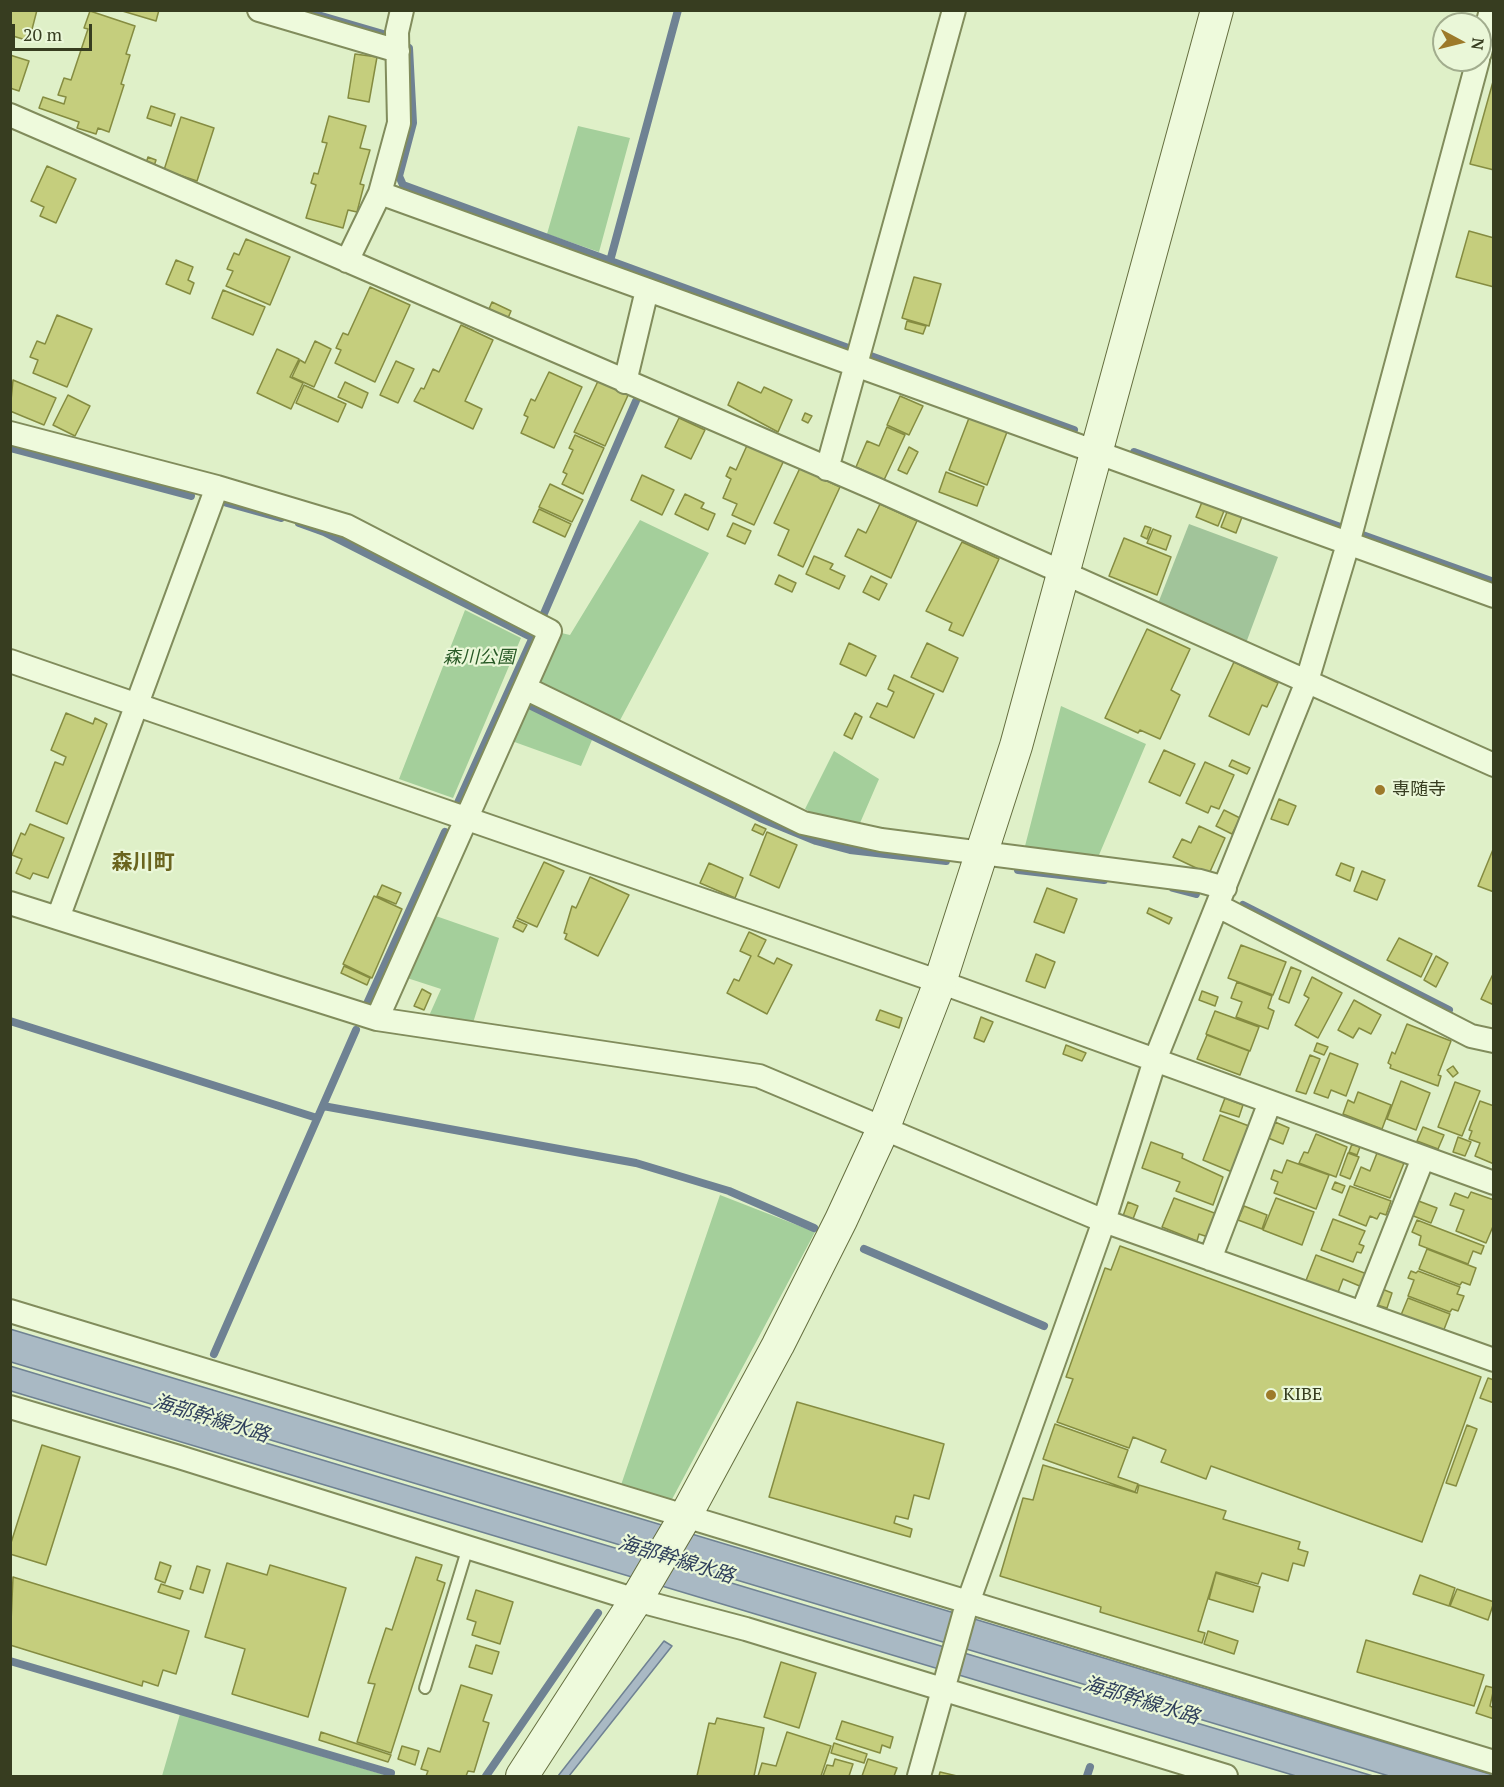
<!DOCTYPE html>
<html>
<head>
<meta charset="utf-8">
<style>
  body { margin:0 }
  #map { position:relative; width:1504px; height:1787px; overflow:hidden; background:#dff0c8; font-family:"PT Serif",serif }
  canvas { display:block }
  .frame { position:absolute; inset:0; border:12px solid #373d20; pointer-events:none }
  .north { position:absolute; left:1432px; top:12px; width:60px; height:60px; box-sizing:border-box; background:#eaf7d8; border:2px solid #a2ad8e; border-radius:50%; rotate:97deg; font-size:16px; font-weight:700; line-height:24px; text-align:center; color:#373d20 }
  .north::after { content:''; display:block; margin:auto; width:21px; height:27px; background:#9d7a2a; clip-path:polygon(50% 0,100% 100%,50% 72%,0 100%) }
  .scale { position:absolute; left:12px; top:24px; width:80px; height:27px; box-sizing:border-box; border:3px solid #373d20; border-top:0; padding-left:8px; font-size:18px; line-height:21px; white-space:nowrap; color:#373d20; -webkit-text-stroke:4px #eaf7d8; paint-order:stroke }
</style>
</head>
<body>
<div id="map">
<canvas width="1504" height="1787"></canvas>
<div class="frame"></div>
<div class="north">N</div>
<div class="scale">20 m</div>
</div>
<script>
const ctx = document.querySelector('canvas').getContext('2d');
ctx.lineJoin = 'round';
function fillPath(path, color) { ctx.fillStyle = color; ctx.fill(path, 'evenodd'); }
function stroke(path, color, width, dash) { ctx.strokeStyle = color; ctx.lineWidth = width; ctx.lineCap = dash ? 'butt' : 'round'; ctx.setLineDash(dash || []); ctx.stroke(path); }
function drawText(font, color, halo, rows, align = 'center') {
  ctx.font = font + ' "PT Serif","Noto Sans JP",serif'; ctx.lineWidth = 4.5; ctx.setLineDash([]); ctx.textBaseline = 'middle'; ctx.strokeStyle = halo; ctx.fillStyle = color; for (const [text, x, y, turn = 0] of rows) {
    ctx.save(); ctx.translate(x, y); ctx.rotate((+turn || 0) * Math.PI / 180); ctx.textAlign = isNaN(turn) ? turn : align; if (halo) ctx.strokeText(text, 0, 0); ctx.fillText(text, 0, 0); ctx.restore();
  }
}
fillPath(new Path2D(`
  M578,126L630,138L599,252L547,234Z
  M640,520L709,553L618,724L539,686L535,680L557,632L570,635Z
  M465,610L521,638L453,798L399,779Z
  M525,706L592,740L581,766L509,740Z
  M1061,706L1146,744L1099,855L1024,850Z
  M834,751L879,779L860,823L823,819L805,809Z
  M433,915L499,938L473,1023L428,1018L441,989L404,977Z
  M720,1195L815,1232L670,1503L621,1485Z
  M180,1714L388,1776H162Z`), '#a4cf9b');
fillPath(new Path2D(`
  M1189,524L1278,557L1246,643L1157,606Z`), '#a1c49a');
const water = new Path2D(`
  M10,1329L1493,1775V1776H1389L11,1362Z
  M10,1366L1373,1776H1296L11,1391Z
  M664,1641L672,1646L569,1776H558Z`);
fillPath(water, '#a9b9c4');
stroke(water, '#6f8293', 1.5);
stroke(new Path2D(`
  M301,10L390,36
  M402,43L409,48L413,123L399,176L403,185L851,349
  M610,261L678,10
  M868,355L1074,430
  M10,448L191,496
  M1134,452L1343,528
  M227,503L281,518
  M299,523L324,532L533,638
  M1357,533L1494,582
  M542,618L636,401
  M531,706L760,818L816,841L850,850L946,861
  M457,805L534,635
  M1018,870L1104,880
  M1173,888L1196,894
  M1243,905L1449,1010
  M366,1006L445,832
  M10,1021L317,1118
  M323,1106L636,1163L729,1191L814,1228
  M864,1249L1044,1326
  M214,1354L356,1030
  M10,1661L391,1773
  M486,1776L598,1613
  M1087,1776L1090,1767`), '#6f8293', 8);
const building = new Path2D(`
  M10,10H37L29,41L13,36L10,40Z
  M119,10H159L156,21Z
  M90,11L135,26L126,54L130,55L121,84L124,85L109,132L98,128L96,134L77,128L79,122L39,108L43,97L64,104L66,97L58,95L64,78L71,80L88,29L84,28Z
  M355,54L377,57L369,102L348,98Z
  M10,55L29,61L19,91L10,88Z
  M1494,78V170L1470,164Z
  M151,106L175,114L171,126L147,118Z
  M329,116L366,126L360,148L370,150L360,184L364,185L357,212L348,210L343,228L306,218L316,185L311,183L314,173L318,174L327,143L322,142Z
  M181,117L214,128L197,181L164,170Z
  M148,157L156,160L154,166L146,163Z
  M47,166L76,179L56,223L40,216L44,207L31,201Z
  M1469,231L1494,238V287L1456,277Z
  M246,239L290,257L270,305L226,286L233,271L227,269L234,253L239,255Z
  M176,260L193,267L188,280L194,283L190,294L166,284Z
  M914,277L941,284L929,326L902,318Z
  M370,287L410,305L375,382L335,363L341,350L336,348L343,333L348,335Z
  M223,290L265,307L253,335L212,318Z
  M492,302L511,311L508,318L489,309Z
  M57,315L92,329L67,387L33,373L38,360L30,357L37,341L45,344Z
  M907,321L926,326L923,334L905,329Z
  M461,325L493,340L465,401L482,409L473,429L414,401L421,388L424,389L433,369L439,372Z
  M315,341L331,349L314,387L292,377L300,360L305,363Z
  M277,349L299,359L290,377L303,383L291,409L257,393Z
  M396,361L414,369L398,403L380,395Z
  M549,372L582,387L554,448L521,433L528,417L524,415L531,399L535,401Z
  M599,379L629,393L605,446L574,432Z
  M13,380L56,398L44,425L10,411Z
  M345,382L368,393L362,408L338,397Z
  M738,382L761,393L764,387L792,400L778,432L728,405Z
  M304,385L346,404L338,422L296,403Z
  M68,395L90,406L75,436L53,425Z
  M900,396L923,406L909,435L887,425Z
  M805,413L812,416L808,423L802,420Z
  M679,418L705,430L691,459L665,447Z
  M969,418L1007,432L987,485L949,470Z
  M887,427L905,435L884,480L856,467L867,441L879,446Z
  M575,435L604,448L583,494L562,484L567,474L563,472L573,450L569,448Z
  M749,441L785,458L754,525L732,515L737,504L723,498L731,479L726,476L730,467L736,470Z
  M909,447L918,452L907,474L898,470Z
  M800,468L840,487L803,567L778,555L789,530L774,523Z
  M946,472L984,487L977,506L939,492Z
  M642,475L674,490L662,515L631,500Z
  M550,484L583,500L572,522L539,507Z
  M685,494L704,503L701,508L715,514L708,530L675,514Z
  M1202,502L1224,511L1218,526L1196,517Z
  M880,504L917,521L891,578L845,556L858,529L866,533Z
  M539,509L571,524L565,537L533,522Z
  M1227,512L1242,517L1236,533L1221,527Z
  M733,523L751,531L745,544L727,536Z
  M1145,526L1151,528L1147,539L1141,536Z
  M1153,529L1171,536L1166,550L1147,543Z
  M1124,538L1171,557L1157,595L1109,576Z
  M962,542L999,559L963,636L949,630L952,623L926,611Z
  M814,556L833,564L830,569L845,576L839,589L806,574Z
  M779,575L796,583L792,592L775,584Z
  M871,576L887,584L879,600L863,592Z
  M1147,629L1190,649L1171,690L1180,695L1160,739L1140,730L1138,733L1105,718Z
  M849,643L876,656L866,676L840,664Z
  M927,643L958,658L943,692L911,677Z
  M1234,662L1278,683L1267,707L1262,705L1249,735L1209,716Z
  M894,675L934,694L914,738L870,717L877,703L887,707L894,692L888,689Z
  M66,713L93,724L95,718L107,724L67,824L36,811L55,762L63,765L66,757L51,750Z
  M855,713L862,717L852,739L844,735Z
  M1164,750L1195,764L1180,796L1149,782Z
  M1232,760L1250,768L1247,774L1229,766Z
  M1205,762L1234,775L1219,809L1211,806L1208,813L1186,803Z
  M1279,799L1296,806L1288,825L1271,819Z
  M1224,810L1240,818L1232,834L1216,826Z
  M30,824L64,838L48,878L33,873L30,879L16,873L22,859L12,855L21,833L25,835Z
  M755,824L766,829L763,835L752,830Z
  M1199,826L1225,838L1209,874L1173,857L1182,839L1191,843Z
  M767,832L797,845L779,888L750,875Z
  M1494,847V892L1478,886Z
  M544,862L564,871L537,927L517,918Z
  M709,863L743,878L735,898L700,883Z
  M1341,863L1354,868L1350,881L1336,875Z
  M1362,871L1385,880L1377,900L1354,891Z
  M590,877L629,895L598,956L565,939L567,934L564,933L572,906L576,908Z
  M382,885L401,893L396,904L377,896Z
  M1047,888L1077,899L1064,933L1034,922Z
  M374,896L402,909L372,978L343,964Z
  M1149,908L1172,918L1169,924L1147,913Z
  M516,920L527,925L523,932L513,927Z
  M749,932L766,940L758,956L774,964L777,958L792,965L767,1014L727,993L734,979L739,981L751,956L740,951Z
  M1399,938L1432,954L1421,977L1387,960Z
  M1241,945L1286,962L1273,995L1228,978Z
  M1036,954L1055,962L1045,988L1026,981Z
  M1436,956L1448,963L1436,987L1424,980Z
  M344,966L370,978L367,985L341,973Z
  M1291,967L1301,971L1289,1003L1279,999Z
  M1494,972V1005L1481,999Z
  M1312,977L1342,993L1318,1038L1295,1025L1309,998L1304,995Z
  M1237,982L1272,996L1268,1008L1274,1011L1268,1029L1236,1017L1242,1002L1231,998Z
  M422,989L431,994L424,1010L414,1006Z
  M1202,991L1218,997L1215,1006L1199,1000Z
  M1354,1000L1381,1015L1371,1034L1359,1028L1353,1038L1338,1030Z
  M880,1010L902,1018L899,1028L876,1020Z
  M1215,1011L1259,1027L1250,1051L1206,1034Z
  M981,1017L993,1022L984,1042L974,1038Z
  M1407,1024L1451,1041L1438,1075L1441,1076L1438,1086L1390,1068L1391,1065L1388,1063L1392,1052L1395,1054Z
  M1207,1035L1249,1051L1240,1075L1197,1059Z
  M1317,1043L1328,1047L1324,1055L1314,1051Z
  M1066,1045L1086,1053L1082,1061L1063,1054Z
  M1330,1053L1358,1064L1346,1096L1331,1090L1328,1098L1314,1093Z
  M1310,1055L1320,1059L1306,1094L1296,1091Z
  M1453,1066L1458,1073L1453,1077L1447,1070Z
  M1401,1081L1430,1093L1416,1130L1387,1119Z
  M1455,1082L1480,1091L1462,1136L1438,1127Z
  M1358,1092L1391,1105L1382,1129L1343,1114L1348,1100L1354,1103Z
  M1225,1098L1243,1105L1239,1117L1220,1111Z
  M1480,1101L1494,1106V1164L1475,1156L1480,1143L1469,1139L1472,1131L1469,1130Z
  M1220,1115L1249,1126L1232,1172L1203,1160Z
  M1275,1122L1289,1128L1283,1144L1268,1138Z
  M1423,1127L1444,1135L1438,1149L1417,1141Z
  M1316,1134L1347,1147L1336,1177L1299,1163L1304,1152L1308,1153Z
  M1458,1137L1471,1142L1465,1156L1453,1152Z
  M1151,1142L1183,1154L1182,1158L1223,1177L1213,1205L1176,1191L1180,1182L1142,1168Z
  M1352,1144L1360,1147L1357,1155L1349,1152Z
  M1348,1153L1359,1157L1350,1179L1340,1175Z
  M1377,1153L1404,1163L1390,1198L1354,1185L1361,1167L1370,1171Z
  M1287,1160L1329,1175L1316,1209L1274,1193L1278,1182L1271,1179L1274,1170L1282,1173Z
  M1335,1182L1345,1186L1342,1193L1332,1189Z
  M1350,1186L1391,1201L1386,1215L1380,1213L1377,1219L1370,1216L1366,1226L1339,1215Z
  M1471,1192L1494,1200V1224L1486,1243L1456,1231L1464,1210L1450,1205L1455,1193L1468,1198Z
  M1174,1198L1217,1214L1208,1237L1199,1234L1197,1241L1162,1227Z
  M1276,1198L1314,1212L1302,1245L1263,1230Z
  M1416,1200L1437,1208L1431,1223L1411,1215Z
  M1128,1202L1138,1206L1133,1219L1123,1216Z
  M1244,1206L1267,1215L1262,1229L1238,1220Z
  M1333,1219L1365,1231L1359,1244L1364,1246L1361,1253L1357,1252L1353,1262L1321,1250Z
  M1417,1220L1484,1246L1481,1254L1473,1251L1468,1264L1419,1245L1421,1236L1412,1232Z
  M1120,1246L1481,1377L1422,1542L1211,1466L1206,1479L1161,1462L1166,1450L1133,1437L1129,1448L1057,1422L1073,1379L1066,1377L1105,1268L1111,1270Z
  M1427,1249L1476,1268L1470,1285L1462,1282L1460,1285L1419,1269Z
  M1316,1255L1367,1274L1362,1287L1343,1279L1337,1295L1305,1283Z
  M1411,1271L1416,1273L1418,1271L1460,1287L1457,1294L1464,1296L1458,1311L1452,1309L1450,1312L1408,1296L1414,1280L1408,1278Z
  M1382,1289L1392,1293L1387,1308L1377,1305Z
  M1408,1298L1450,1314L1443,1332L1401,1315Z
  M1488,1378L1494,1380V1403L1480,1398Z
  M797,1402L944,1444L929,1499L914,1495L908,1519L896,1516L894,1523L912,1529L910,1537L769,1497Z
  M1055,1424L1128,1450L1118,1477L1138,1484L1135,1492L1043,1459Z
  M1467,1425L1477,1429L1456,1486L1446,1483Z
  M42,1445L80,1457L46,1565L10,1554V1546Z
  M1043,1465L1137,1493L1139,1485L1226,1511L1223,1519L1300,1542L1298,1549L1308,1552L1304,1566L1293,1563L1288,1581L1262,1573L1258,1584L1216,1572L1198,1631L1205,1633L1202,1643L1100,1612L1101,1607L1000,1576L1023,1498L1033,1500Z
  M416,1557L442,1565L437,1580L445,1583L391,1753L357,1742L375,1684L368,1683L386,1628L392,1630Z
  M160,1562L171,1566L165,1583L155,1579Z
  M227,1563L267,1575L270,1565L346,1588L308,1717L232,1694L245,1649L205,1637Z
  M197,1566L210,1570L203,1593L190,1589Z
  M1216,1573L1260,1587L1253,1612L1209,1599Z
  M1420,1575L1455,1588L1449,1606L1413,1594Z
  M13,1577L189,1631L176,1674L163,1670L158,1686L143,1681L142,1686L10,1645Z
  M161,1584L183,1591L180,1599L158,1592Z
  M1457,1589L1494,1602L1488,1620L1450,1606Z
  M476,1590L513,1602L500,1644L472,1635L476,1622L467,1619Z
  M1208,1631L1238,1641L1234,1654L1204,1644Z
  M1366,1640L1484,1675L1474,1706L1357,1672Z
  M476,1645L499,1652L492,1674L469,1667Z
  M781,1662L816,1673L799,1728L764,1717Z
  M461,1685L492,1695L483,1721L489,1723L474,1772L468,1771L466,1776H426L428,1771L421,1769L428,1748L440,1752Z
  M1486,1686L1494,1688L1490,1706L1494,1708V1719L1476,1713Z
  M717,1718L764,1728L754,1776H697L709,1723L715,1724Z
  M842,1721L893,1737L890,1748L882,1745L880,1753L836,1739Z
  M321,1732L391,1755L388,1762L319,1740Z
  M787,1732L831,1746L821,1776H758L762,1763L776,1766Z
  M834,1743L867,1754L864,1763L831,1753Z
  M402,1746L419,1751L415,1765L398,1759Z
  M835,1759L853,1764L849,1776H823L827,1765L833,1766Z
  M868,1759L897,1768L894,1776H862Z
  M940,1772L957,1776H939Z`);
fillPath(building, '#c5ce7d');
stroke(building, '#858c41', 1.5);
const lane = new Path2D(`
  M425,1688L468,1547`);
const street = new Path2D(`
  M259,10L398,51
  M1480,53L1491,10
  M10,115L876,489L1494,765
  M380,193L1494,596
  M347,261L380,193L399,123L397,32L402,10
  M625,382L647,290
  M10,433L217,487L347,526L550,631L377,1019
  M827,469L954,10
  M10,661L940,982L1494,1183
  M525,688L803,823L881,840L1200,881L1225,888
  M10,903L377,1019L759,1076L1104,1221L1494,1360
  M1218,906L1471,1036L1494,1041
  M58,918L217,487
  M1210,1259L1270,1102
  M10,1311C505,1460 998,1614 1494,1762
  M1362,1313L1423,1158
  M10,1407L179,1457L636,1600L746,1629L1226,1776
  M919,1776L965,1611L1104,1221L1155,1060L1306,684L1348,544L1478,60`);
const secondary = new Path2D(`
  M522,1776L636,1600L686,1515L778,1345L841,1220L884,1127L940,982L1016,746L1217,10`);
stroke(lane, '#818c5c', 14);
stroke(street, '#818c5c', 26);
stroke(secondary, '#656e3f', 34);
stroke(lane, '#eefadc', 10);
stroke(street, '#eefadc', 22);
stroke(secondary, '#eefadc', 32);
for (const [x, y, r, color] of [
  [1380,790,6,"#9d7a2a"],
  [1271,1395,6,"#9d7a2a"]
]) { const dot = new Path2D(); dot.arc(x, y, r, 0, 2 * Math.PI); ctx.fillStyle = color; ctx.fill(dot); stroke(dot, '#eaf7d8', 2); }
drawText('italic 18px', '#285926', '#eaf7d8', [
  ["森川公園",479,658]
]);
drawText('18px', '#373d20', '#eaf7d8', [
  ["専随寺",1392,790],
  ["KIBE",1283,1395]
], 'left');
drawText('italic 20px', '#2f3f5c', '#eaf7d8', [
  ["海部幹線水路",211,1419,17],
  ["海部幹線水路",676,1560,17],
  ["海部幹線水路",1141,1701,17]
]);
drawText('bold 21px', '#6a641e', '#eaf7d8', [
  ["森川町",143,863]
]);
</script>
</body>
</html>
